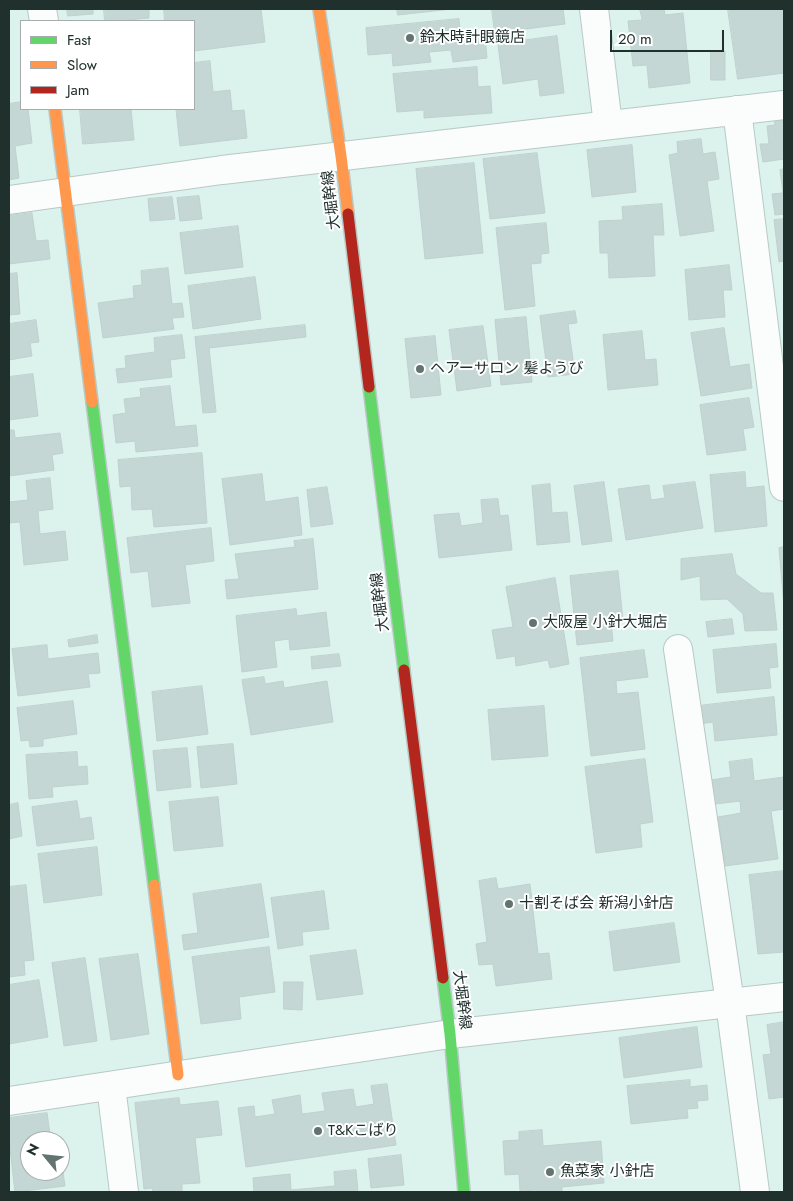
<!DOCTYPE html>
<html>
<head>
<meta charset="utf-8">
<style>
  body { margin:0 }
  #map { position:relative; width:793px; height:1201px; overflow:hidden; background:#dcf2ed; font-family:Jost,sans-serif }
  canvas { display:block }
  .frame { position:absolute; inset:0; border:10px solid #20302d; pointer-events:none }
  .legend { position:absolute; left:20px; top:20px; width:175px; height:90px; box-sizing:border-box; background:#fff; border:1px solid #a6acab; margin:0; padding:6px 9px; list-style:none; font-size:15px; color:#20302d }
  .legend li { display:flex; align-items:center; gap:10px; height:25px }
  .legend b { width:25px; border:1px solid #a6acab }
  .north { position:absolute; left:20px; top:1131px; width:50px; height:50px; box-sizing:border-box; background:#fff; border:1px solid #a6acab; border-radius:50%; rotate:298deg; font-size:14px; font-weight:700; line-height:20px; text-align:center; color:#20302d }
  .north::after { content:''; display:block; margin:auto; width:18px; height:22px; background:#627470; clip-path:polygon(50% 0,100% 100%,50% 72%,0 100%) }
  .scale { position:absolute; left:610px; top:30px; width:114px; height:22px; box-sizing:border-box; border:2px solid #20302d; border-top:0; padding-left:6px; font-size:15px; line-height:18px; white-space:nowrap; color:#20302d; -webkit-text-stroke:4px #fff; paint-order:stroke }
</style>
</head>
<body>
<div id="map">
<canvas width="793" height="1201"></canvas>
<div class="frame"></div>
<ul class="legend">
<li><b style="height:6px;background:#63d668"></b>Fast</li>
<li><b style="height:6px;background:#ff974d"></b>Slow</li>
<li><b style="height:6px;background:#b3261e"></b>Jam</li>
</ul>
<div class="north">N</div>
<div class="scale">20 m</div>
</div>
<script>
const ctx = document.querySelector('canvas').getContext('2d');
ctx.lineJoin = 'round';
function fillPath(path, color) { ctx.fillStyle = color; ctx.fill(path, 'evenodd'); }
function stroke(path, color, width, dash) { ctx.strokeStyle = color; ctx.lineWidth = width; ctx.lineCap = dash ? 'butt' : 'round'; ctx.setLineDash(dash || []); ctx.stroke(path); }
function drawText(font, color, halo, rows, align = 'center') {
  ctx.font = font + ' Jost,"Noto Sans JP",sans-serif'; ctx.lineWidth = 4; ctx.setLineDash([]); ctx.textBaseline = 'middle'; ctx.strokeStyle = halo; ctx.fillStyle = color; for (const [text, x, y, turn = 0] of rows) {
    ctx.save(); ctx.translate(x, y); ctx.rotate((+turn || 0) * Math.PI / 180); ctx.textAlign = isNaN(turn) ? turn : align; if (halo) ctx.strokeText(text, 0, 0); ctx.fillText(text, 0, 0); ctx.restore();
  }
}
const building = new Path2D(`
  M67,9H93V14L68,16Z
  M104,9H149V18L128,20V21H105Z
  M164,9H261L265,42L194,51V21H165Z
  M397,9H452L398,15Z
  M492,9H563L565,24L495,33Z
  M640,9H664L665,15L683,13L690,83L649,88L647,65L633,66L628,21L642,20Z
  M728,9H784V73L738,79Z
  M459,19L461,39L485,37L487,58L453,62L451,50L429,52L431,62L393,66L392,53L368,55L366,28Z
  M557,36L564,93L540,96L538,79L503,84L498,44Z
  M711,51H725V80H711Z
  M210,61L213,92L230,90L232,111L244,110L247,138L180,146L176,109H194V63Z
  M477,67L478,87L490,86L492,113L424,118V110L397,112L393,74Z
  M21,102V109H28L32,143L15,146L19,178L9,180V104Z
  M80,109H131L134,140L83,144Z
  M784,115V159L763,162L760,144H769L767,126L775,125L774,116Z
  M701,139L703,154L715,152L719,179L707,181L714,231L680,236L669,155L678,153L677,142Z
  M632,145L636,192L592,197L587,150Z
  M537,153L545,213L490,219L483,159Z
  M474,163L483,253L425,259L416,169Z
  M784,169V214L775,215L772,194L783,193L780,170Z
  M199,196L202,219L180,221L177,198Z
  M172,197L175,219L150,221L148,199Z
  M662,204L664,235H653L655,276L609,278L608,253H600L599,221L623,220L622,207Z
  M32,213L36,241L48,240L50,259L9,264V216Z
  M784,219V261L779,262L774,220Z
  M546,223L549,253L541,254V263L531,264L535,306L505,310L496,228Z
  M238,226L243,267L185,274L180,233Z
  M729,265L732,290H723L725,317L689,320L685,270Z
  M168,268L172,304L182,303L184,317L172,318L174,329L103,338L98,303L134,298L133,286L142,285L141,271Z
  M17,273L20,314L9,315V274Z
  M255,277L261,319L193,329L188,286Z
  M575,311L577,323L568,324L575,374L548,377L540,316Z
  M526,317L532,382L501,385L495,320Z
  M36,320L39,342L30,343L32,356L9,360V324Z
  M305,325L306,337L209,348L216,412L203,413L195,337Z
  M483,326L491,386L457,391L449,330Z
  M724,328L730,367L749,364L752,388L701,396L691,333Z
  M642,331L645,360L656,359L658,385L608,390L603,335Z
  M182,335L185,358L170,360L172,377L118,383L116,369L126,368L125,356L155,352L154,338Z
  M435,336L441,395L411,398L405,339Z
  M33,374L38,416L9,420V377Z
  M170,386L175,427L196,425L198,446L136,452L135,441L116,443L113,415L126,413L124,399L141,397L140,389Z
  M749,398L754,427L743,429L746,450L707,455L700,405Z
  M9,430H14L15,438L60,433L63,453L52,455L54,470L9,476Z
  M202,453L207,523L154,527L152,509L132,510L131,486L120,487L118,460Z
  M745,472L746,488L764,486L767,526L715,532L710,475Z
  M262,474L265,502L298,497L302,535L230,545L222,479Z
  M50,478L53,509L38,511L40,534L65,531L68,560L24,565L20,522L9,523V502L28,500L26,481Z
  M604,482L612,541L582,545L574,486Z
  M695,482L703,528L626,540L618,489L649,485L651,500L665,498L663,486Z
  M550,484L552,513L567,512L570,542L537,545L532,486Z
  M327,487L333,524L311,527L307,490Z
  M498,499L500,516L508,515L512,550L439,558L434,515L459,513L461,526L483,523L481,500Z
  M211,528L214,561L185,565L190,603L152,607L148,571L131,573L127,538Z
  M313,539L318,589L227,599L225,580L239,579L235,554L295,547L294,541Z
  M784,547V606L779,548Z
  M732,554L736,574L761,593H773L777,630L745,631L743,614L727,599L701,600L700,576L681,580V559Z
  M618,571L623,621L611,622L613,641L577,645L570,576Z
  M555,578L569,664L550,668L548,660L516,666L515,656L497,659L492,630L513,627L506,587Z
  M296,609L297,616L326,612L330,646L290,650L289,639L274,641L277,667L242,672L236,616Z
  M732,619L734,634L708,637L706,622Z
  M97,635L98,643L69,647L68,640Z
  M776,644L778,667L769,668L771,688L717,693L713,650Z
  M47,645L48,659L98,653L100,673L88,674L90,687L18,696L12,649Z
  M644,650L648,677L616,681L617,694L638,692L645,749L591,756L580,658Z
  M339,654L341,666L312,669L311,657Z
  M264,677L265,684L283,681L284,688L327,681L333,722L251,735L242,680Z
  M202,686L208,734L157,741L152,692Z
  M774,697L777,735L715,741L713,722L699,724L698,706Z
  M73,701L77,734L43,739V746L30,747L29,740L21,741L17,708Z
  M544,706L548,756L492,760L488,710Z
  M233,744L237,784L201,788L197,747Z
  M187,748L191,787L157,791L153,751Z
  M77,752L78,767L87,766L88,784L52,787L53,797L29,799L26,755Z
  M645,759L653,822L640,824L642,847L596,853L585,767Z
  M752,759L754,781L784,777V809L771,811L778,859L725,866L718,817L741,813L740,801L715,804L711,780L731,777L729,762Z
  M218,797L223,846L174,851L169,802Z
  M77,801L80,819L91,817L94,839L37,846L32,807Z
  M18,803L22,836L9,839V805Z
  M97,847L102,895L44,903L38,854Z
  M784,871V952L758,954L749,875Z
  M496,878L498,889L530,884L538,954L549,953L552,979L496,986L493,964L479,965L476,944L487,942L479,881Z
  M261,884L269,937L184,950L182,935L198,933L193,894Z
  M26,885L34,960L24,961L25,975L9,977V887Z
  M324,891L329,929L302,932L303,945L278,949L271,898Z
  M674,923L680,962L614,971L609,932Z
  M269,947L275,992L239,997L241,1019L201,1024L192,957Z
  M356,950L363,994L317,1000L310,956Z
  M138,954L149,1034L111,1040L99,959Z
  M85,958L97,1041L64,1046L52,963Z
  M39,980L48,1037L9,1044V985Z
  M284,982H303L302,1010L284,1009Z
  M784,1022V1097L769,1099L763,1055L771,1054L767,1025Z
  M697,1027L702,1067L624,1078L619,1038Z
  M690,1080V1087L707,1085L708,1100L697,1101L698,1108L687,1109L688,1118L631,1124L627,1086Z
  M387,1084L396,1145L246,1167L238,1108L254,1106L255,1117L275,1114L272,1100L300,1095L302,1114L325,1111L322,1093L353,1089L356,1107L374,1104L371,1086Z
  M179,1098L180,1105L218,1101L222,1135L195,1138L200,1183L182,1184V1192H153L152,1188L144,1189L135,1103Z
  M47,1113L51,1141H30V1171H60V1152L65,1186L15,1192L9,1140V1118Z
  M542,1130L543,1146L601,1141L604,1183L562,1187V1192H537V1190L520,1191L519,1174L505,1175L503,1141L519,1140V1132Z
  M401,1155L404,1185L371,1188L368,1159Z
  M356,1170L358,1192H254L253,1178L290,1174L291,1190L335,1186L334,1172Z`);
fillPath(building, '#c5d7d5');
stroke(building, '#bfd0ce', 1);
const street = new Path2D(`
  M42,9L44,21
  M594,9L608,125
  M737,110L784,487
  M9,200L222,170L784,105
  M678,649L730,1003L755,1192
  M111,1086L124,1192
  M9,1101L450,1034L784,997`);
const fast = new Path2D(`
  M369,387L404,670
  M92,402L154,885
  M443,978L450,1034L464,1192`);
const slow = new Path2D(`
  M319,9L341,156L348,214
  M55,109L92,402
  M154,885L178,1075`);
const jam = new Path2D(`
  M348,214L369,387
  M404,670L443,978`);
stroke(street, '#b8c9c5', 30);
stroke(fast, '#b8c9c5', 14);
stroke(slow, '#b8c9c5', 14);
stroke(jam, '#b8c9c5', 14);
stroke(street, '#fafdfc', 28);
stroke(fast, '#63d668', 11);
stroke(slow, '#ff974d', 11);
stroke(jam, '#b3261e', 11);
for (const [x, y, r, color] of [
  [410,38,5,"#627470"],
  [420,369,5,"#627470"],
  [533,623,5,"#627470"],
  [509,904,5,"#627470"],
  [318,1131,5,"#627470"],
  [550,1172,5,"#627470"]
]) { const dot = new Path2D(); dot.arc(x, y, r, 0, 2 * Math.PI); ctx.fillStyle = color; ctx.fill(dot); stroke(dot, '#fff', 2); }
drawText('15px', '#20302d', '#fff', [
  ["鈴木時計眼鏡店",420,38],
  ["ヘアーサロン 髪ようび",430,369],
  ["大阪屋 小針大堀店",543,623],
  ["十割そば会 新潟小針店",519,904],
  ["T&Kこばり",328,1131],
  ["魚菜家 小針店",560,1172]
], 'left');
drawText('15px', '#20302d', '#fff', [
  ["大堀幹線",332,200,-97],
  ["大堀幹線",381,602,-97],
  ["大堀幹線",461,1000,83]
]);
</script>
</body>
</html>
